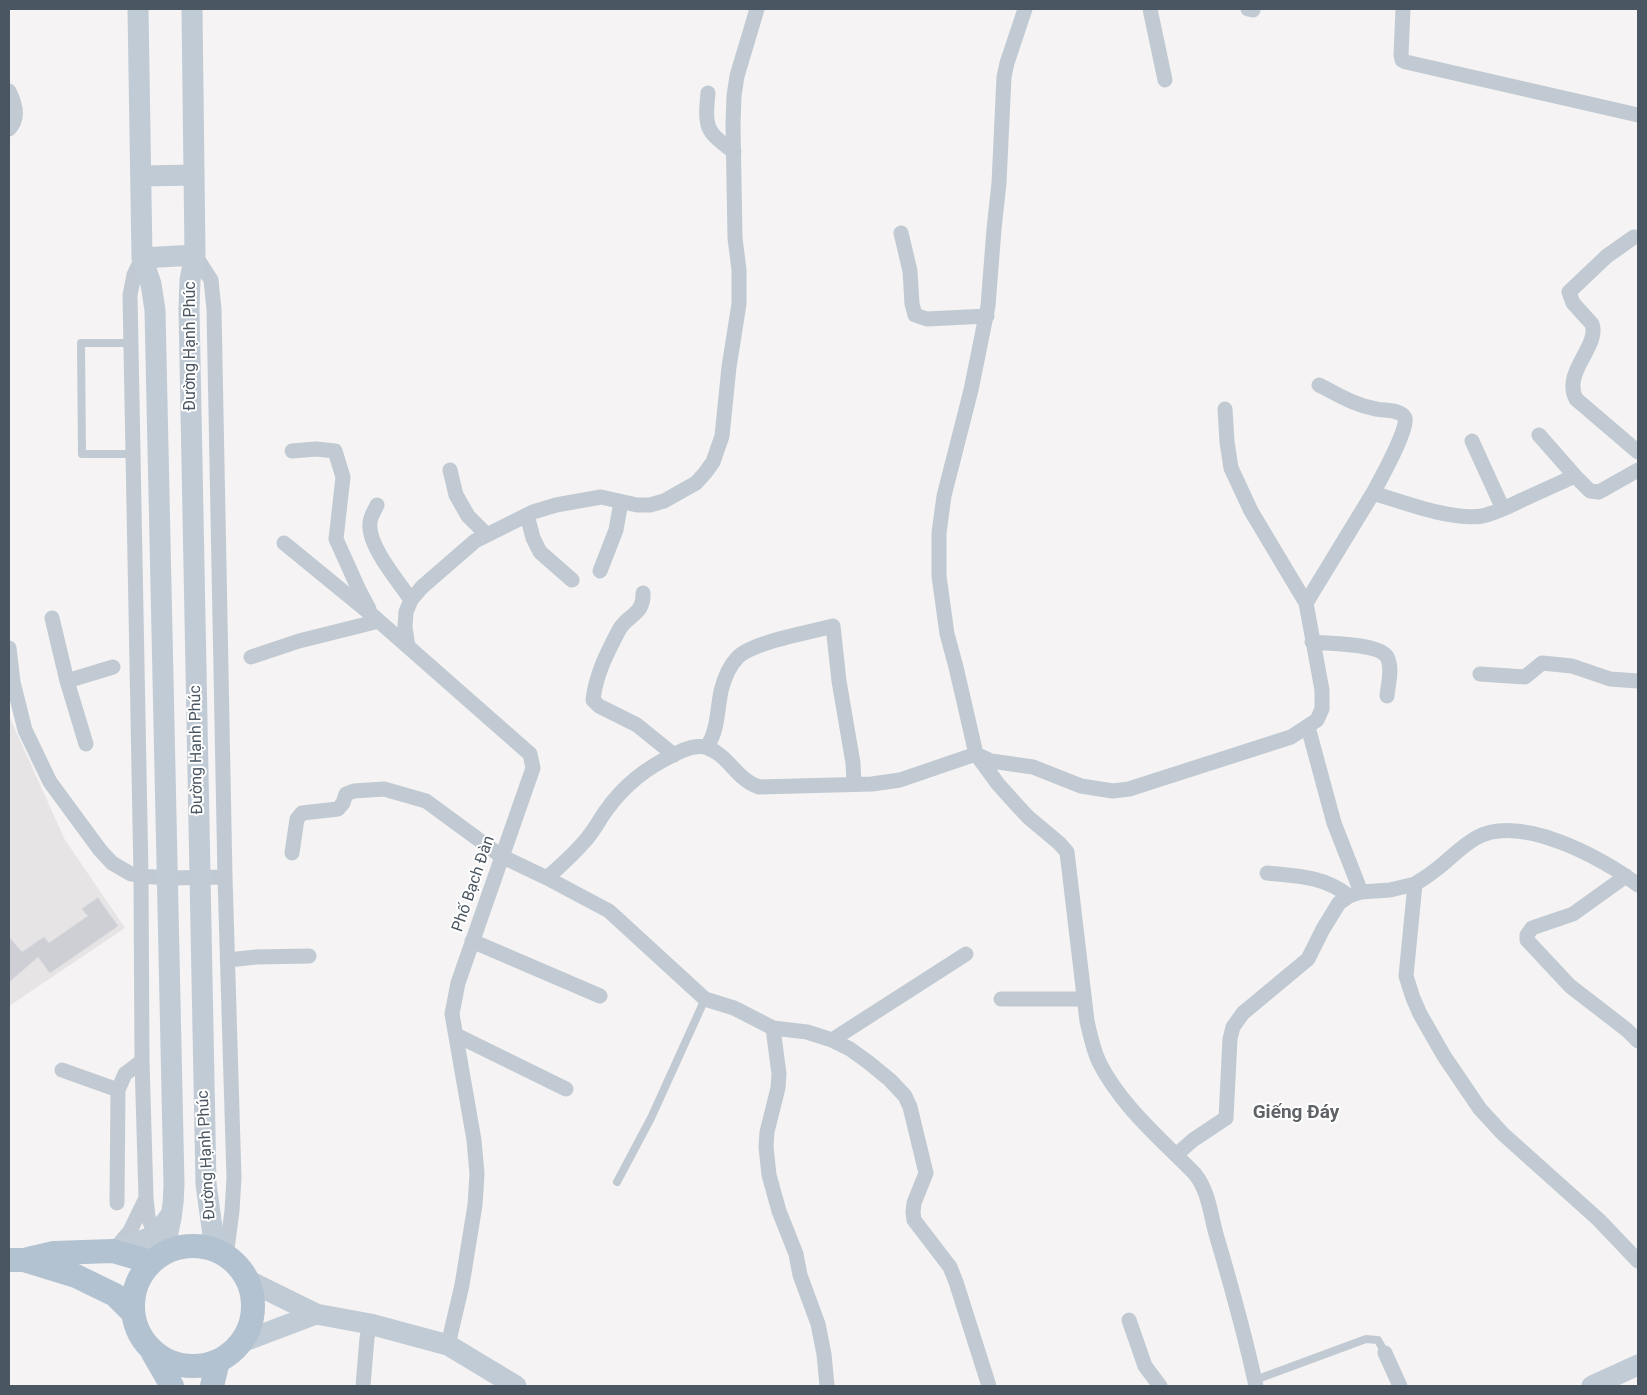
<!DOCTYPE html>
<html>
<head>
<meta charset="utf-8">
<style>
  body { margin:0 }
  #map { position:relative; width:1647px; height:1395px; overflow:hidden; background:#f5f3f3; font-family:Roboto,sans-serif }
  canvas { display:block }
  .frame { position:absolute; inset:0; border:10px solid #4a5661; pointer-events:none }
</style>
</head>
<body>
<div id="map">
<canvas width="1647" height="1395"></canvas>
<div class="frame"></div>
</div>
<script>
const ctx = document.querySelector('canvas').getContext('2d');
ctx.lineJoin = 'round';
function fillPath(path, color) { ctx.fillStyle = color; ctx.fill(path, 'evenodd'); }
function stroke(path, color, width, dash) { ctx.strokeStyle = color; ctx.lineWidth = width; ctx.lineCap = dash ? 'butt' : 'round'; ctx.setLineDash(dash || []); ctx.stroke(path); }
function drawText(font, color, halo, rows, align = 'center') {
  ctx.font = font + ' Roboto,sans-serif'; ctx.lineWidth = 4; ctx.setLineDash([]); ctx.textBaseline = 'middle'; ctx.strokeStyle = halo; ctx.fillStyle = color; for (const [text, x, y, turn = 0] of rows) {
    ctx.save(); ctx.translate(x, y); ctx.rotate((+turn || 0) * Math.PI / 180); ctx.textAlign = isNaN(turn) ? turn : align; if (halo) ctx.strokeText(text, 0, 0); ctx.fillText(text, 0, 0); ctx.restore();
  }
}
fillPath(new Path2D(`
  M9,716L65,840L125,928L9,1006Z`), '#e6e4e5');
const building = new Path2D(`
  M98,898L118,926L50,973L38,957L9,982V937L22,952L44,937L49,943L88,916L82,909Z`);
fillPath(building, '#cdcfd5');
stroke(building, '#d7d9de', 1);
stroke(new Path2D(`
  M131,343H81L82,454H133
  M617,1182L651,1118L705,999
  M1255,1380L1366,1339L1378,1340L1385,1353`), '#c1cad2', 8);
stroke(new Path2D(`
  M1025,9L1007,63L1004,77L999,183L994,229L988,306L971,390L944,496L939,533V576L947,634L956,667L976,754L998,784L1015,803L1028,817L1059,843L1067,852L1087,1021C1090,1035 1093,1049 1099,1062C1121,1106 1161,1139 1195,1174C1209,1192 1210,1213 1216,1234C1231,1285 1245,1335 1256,1386
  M1150,9L1165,80
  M1248,9L1253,10
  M1403,9L1401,55L1402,60L1406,62L1638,115
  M9,91C15,103 20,118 9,129
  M708,93C707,105 704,123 712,133C717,140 727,146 734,152
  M901,233L910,271L912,304L915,315L927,319L987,316
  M1634,237L1607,256L1569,292L1573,303L1592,324C1600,346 1562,372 1576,399L1638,452
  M195,255L211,280L214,309L225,877L234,1178L232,1211L226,1256
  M142,258L134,275L130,295L141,876L142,1061L146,1198L148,1217L158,1242
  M1319,385C1339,395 1354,405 1376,409C1385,411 1401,409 1405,418C1409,428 1379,482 1373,493
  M1225,409L1227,442L1231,468L1251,511L1306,603
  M1539,435L1575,476
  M1472,441L1503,509
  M292,451L316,449L335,451L343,477L336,539L359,590L369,609
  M450,470L456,495L468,516L487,535
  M377,505C375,510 370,517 370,523C367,545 399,582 411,600
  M527,515L533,538L540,552L572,580
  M284,543L372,615L530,754L533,768L458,983L452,1014L474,1140L477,1174L475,1205L462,1285L448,1345
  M600,571L616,530L621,502
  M643,593C644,615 628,614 619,630C607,653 596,674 593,700L599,706L637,725L674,755
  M52,618L67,681L86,744
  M1312,642C1328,644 1379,643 1387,657C1393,668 1388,685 1387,696
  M408,647L405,627L406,612L411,600L422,587L475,541L533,512L556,505L601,497L637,505H650L664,501L696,483L705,473L713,462L722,436L729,367L739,304V270L735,238L733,125L734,96L737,76L757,9
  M9,648L13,682L25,730L50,782L100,850L112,863L131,874L141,876L168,878L225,877
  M251,657L299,641L379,621
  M1480,674L1525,677L1542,663L1572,666L1610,679L1638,681
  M67,681L113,667
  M1308,727L1334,823L1361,892
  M707,747C718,730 717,711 721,691C724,679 729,666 738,657C753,642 811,632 833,626L839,681L853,763L854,784
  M292,853L297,819L302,813L338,809L343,803L346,794L354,791L384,789L426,801L501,856L547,878L609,911L705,999L734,1008L773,1028L807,1032L832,1040L850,1049L868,1062L890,1080L905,1096L910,1107L926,1173L914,1203L913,1212L914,1220L950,1267L956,1282L989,1386
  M1267,873C1297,876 1324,876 1349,896
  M1626,876L1573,914L1532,928L1527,935V940L1570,986L1627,1030L1638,1041
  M547,878C559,867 572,856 583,843C592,834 598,822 605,812C624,785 646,768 675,754C684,749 698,744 708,748C729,756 737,780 759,787L872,784L900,780L976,754L991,761L1033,767L1081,786L1113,791L1129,789L1291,737L1317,720L1322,709V690L1306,603L1373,493C1402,502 1453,521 1482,516C1496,513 1510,506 1522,500C1540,492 1557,484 1575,476L1590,491L1599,492L1638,470
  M1638,885C1603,858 1520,813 1476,838C1460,847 1448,861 1434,871C1428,876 1421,880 1415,884L1406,976L1413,998L1420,1014L1444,1056L1480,1109L1503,1134L1599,1220L1638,1261
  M472,941L600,996
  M228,960L256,957L309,956
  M1001,999H1083
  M773,1028L779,1074L778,1088L767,1132L766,1147L769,1175L779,1211L796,1254L800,1275L818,1324L824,1354L827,1386
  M456,1035L566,1089
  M832,1040L966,954
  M62,1070L118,1090
  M1176,1155L1193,1140L1226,1118L1230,1039L1233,1027L1243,1013L1308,959L1323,929L1339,903L1349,896L1361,892L1390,890L1415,884
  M117,1203L118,1090L125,1074L142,1061
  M114,1250L130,1231L146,1198
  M1129,1320L1145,1366L1160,1386
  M1385,1353L1400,1386
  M363,1386L367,1338L370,1324`), '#c1cad2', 15);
stroke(new Path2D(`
  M138,9L142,258L151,284L155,310L174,1184C174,1209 170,1230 162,1253
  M192,9L195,255L190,280L189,309L206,1184L213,1235L226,1256
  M141,176L194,175
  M142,258L195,255
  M113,1251L155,1236L170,1216
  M247,1280L316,1314L370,1324L448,1345L516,1386
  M242,1342L316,1314
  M1592,1386L1638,1365`), '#c1cbd6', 21);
stroke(new Path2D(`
  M133 1306a60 60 0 1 1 120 0a60 60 0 1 1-120 0Z
  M28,1259L54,1253L113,1251L151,1262
  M9,1260H24L76,1276L115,1295L132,1312
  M153,1353L172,1386
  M212,1386L218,1361`), '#b3c2d1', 24);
drawText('16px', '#4a5661', '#fff', [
  ["Đường Hạnh Phúc",191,346,-90],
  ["Đường Hạnh Phúc",197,750,-91],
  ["Phố Bạch Đàn",474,884,-71],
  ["Đường Hạnh Phúc",207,1155,-93]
]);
drawText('bold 19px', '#5f6368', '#fff', [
  ["Giếng Đáy",1296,1113]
]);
</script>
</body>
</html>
